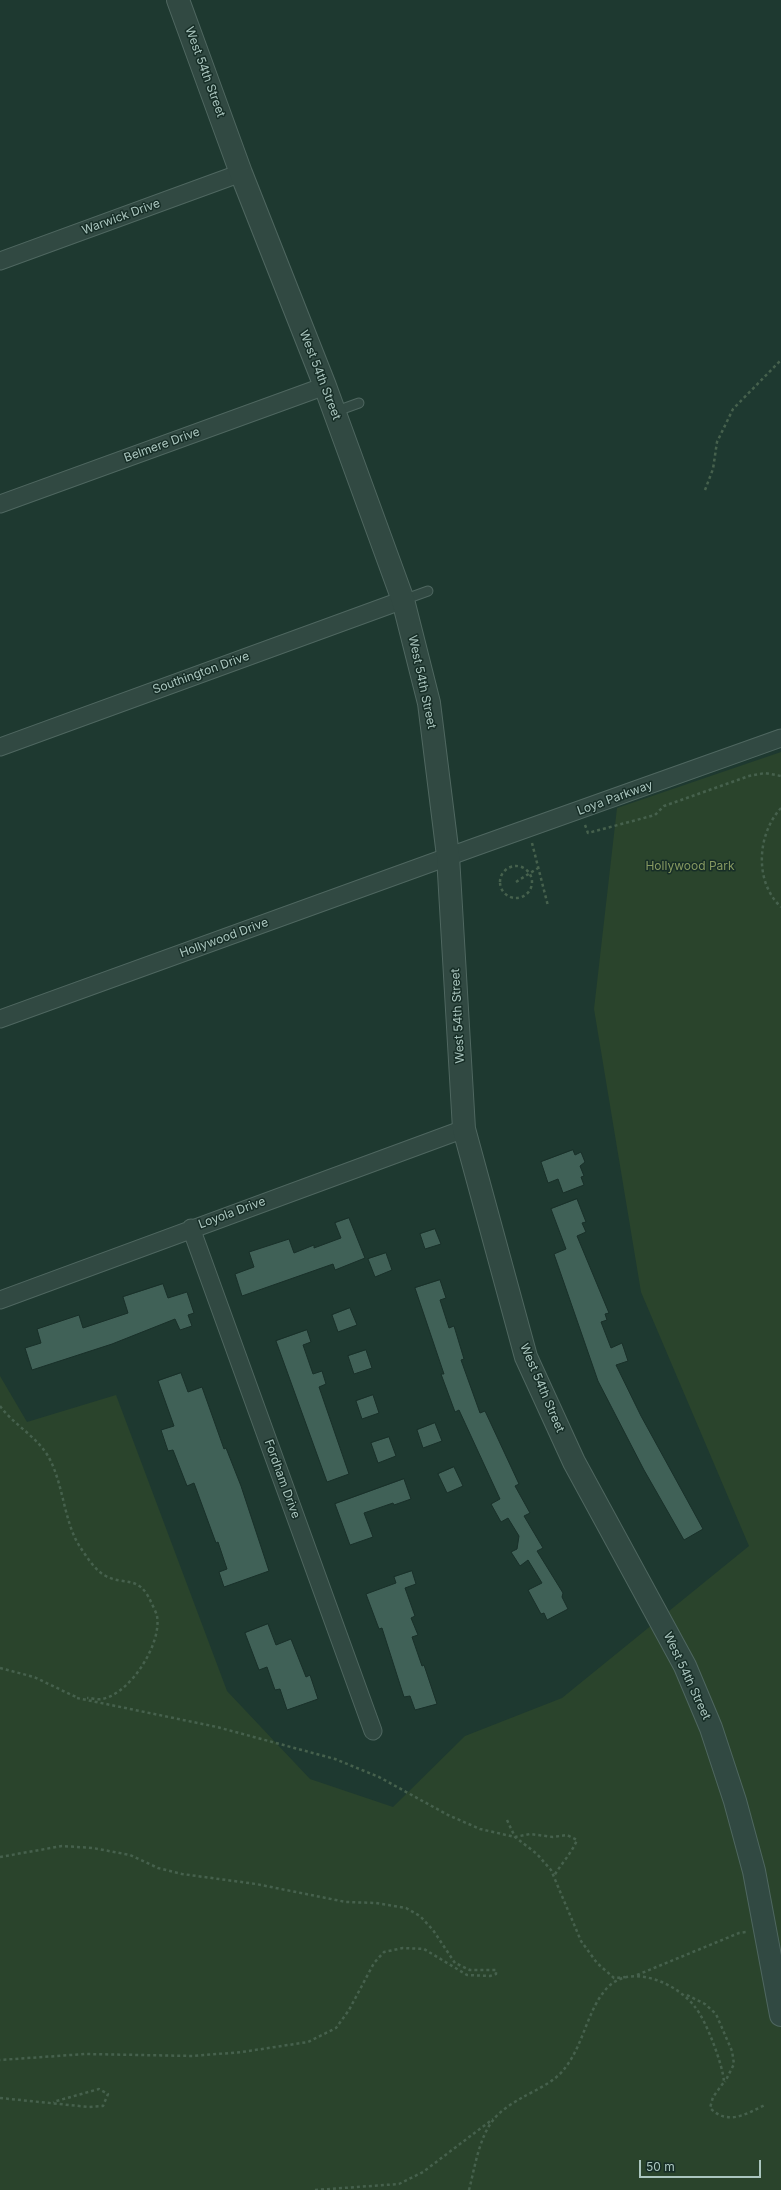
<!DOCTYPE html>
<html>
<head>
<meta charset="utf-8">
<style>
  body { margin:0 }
  #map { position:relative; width:781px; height:2190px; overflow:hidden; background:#1e3930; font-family:Inter,sans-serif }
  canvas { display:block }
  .scale { position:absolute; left:639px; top:2160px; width:122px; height:18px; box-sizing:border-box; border:2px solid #abc6bf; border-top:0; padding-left:5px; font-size:12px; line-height:14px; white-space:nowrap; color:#abc6bf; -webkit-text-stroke:3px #172e27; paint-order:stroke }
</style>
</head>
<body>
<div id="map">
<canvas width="781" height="2190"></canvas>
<div class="scale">50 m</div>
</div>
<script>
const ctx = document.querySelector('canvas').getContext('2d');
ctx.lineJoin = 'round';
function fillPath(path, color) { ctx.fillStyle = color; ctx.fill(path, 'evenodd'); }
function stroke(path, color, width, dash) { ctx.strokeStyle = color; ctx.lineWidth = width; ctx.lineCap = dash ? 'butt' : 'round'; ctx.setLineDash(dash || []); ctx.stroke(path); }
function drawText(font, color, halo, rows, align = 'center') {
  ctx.font = font + ' Inter,sans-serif'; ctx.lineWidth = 3; ctx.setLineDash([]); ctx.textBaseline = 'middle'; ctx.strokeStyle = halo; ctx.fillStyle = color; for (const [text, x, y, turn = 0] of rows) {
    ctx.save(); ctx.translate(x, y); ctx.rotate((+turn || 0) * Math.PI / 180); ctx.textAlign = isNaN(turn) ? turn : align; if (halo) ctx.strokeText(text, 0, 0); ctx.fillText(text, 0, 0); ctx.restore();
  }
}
fillPath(new Path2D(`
  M781,752V2190H0V1376L27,1422L116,1395L227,1691L310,1779L393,1807L465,1736L562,1698L749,1546L641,1292L594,1009L617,808Z`), '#2a442c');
const building = new Path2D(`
  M573,1150L575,1155L581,1152L585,1162L580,1166L584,1176L581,1177L584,1185L563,1193L558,1179L548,1183L541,1162Z
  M577,1199L586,1222L582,1223L586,1232L577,1236L609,1313L605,1314L607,1320L601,1322L611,1348L622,1343L628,1361L616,1365L641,1416L703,1529L684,1540L644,1470L598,1381L554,1254L566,1249L551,1209Z
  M349,1218L365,1258L335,1270L333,1264L242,1296L235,1274L254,1267L249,1252L289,1239L294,1253L314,1245V1248L341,1238L335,1223Z
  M435,1229L441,1244L425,1249L420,1234Z
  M386,1253L392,1270L375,1277L368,1259Z
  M440,1280L446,1298L440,1300L449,1328L454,1326L464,1359L461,1360L480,1413L485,1411L519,1484L515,1486L530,1513L524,1516L543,1548L537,1551L563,1593L562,1597L568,1609L547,1620L544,1613L541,1614L528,1590L542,1583L528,1560L520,1566L511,1552L517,1549L519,1536L508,1518L501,1522L491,1504L500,1499L459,1410L455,1412L441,1374H444L415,1288Z
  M163,1284L168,1298L187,1292L194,1313L188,1315L192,1326L180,1330L175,1319L112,1344L32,1370L25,1348L41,1343L37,1329L79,1315L83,1328L128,1313L123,1297Z
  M350,1308L357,1325L338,1332L332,1315Z
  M307,1330L311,1342L303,1345L313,1374L322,1371L326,1384L319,1387L349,1474L327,1482L276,1341Z
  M366,1350L372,1368L354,1374L348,1356Z
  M181,1373L188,1392L202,1387L224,1449L226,1448L241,1486L269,1571L224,1587L219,1572L227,1569L218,1542L216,1543L194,1483L187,1486L173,1450L168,1451L161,1430L174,1426L158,1381Z
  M373,1395L379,1413L362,1419L356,1401Z
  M435,1423L442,1441L423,1448L417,1430Z
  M389,1437L396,1456L378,1463L371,1443Z
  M454,1467L463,1486L447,1493L438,1474Z
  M404,1479L411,1499L394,1505L393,1503L364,1513L373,1537L350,1545L335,1504Z
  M412,1571L416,1584L405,1588L415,1616L411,1618L418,1635L412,1637L422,1666L424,1665L437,1704L415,1710L410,1696L404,1697L382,1628L379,1629L366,1594L396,1583L394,1577Z
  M268,1624L276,1645L291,1639L306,1677L310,1675L318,1699L287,1710L280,1689L275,1690L267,1667L259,1670L245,1633Z`);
fillPath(building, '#406157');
stroke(building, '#193029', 1);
const service = new Path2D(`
  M334,412L359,403
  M403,600L428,591`);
const minor = new Path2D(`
  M0,261L241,173
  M0,504L325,386
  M0,747L403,600
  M0,1019L475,847L781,738
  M191,1228L373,1731
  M0,1300L464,1129`);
const tertiary = new Path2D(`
  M178,0L241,173L325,386L403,600L429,703L448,856L464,1129L526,1357L574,1462L685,1666L711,1728L735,1801L754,1871L781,2015`);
stroke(service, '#4f6760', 11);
stroke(minor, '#4f6760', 19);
stroke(tertiary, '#4f6760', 24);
stroke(new Path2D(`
  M705,490L713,469L717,442L733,409L781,360
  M781,808C757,834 754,882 781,907
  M585,825L588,833L655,815L664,806L749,776L765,773L781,776
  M532,843L548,906
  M500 882a16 16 0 1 1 32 0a16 16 0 1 1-32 0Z
  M516,882L538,868
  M0,1406C14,1425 36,1436 48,1456C64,1484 63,1520 80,1547C87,1557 94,1569 104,1575C124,1587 138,1573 151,1602C153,1606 156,1612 157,1616C162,1644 130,1694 102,1699C98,1700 92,1698 87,1698
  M0,1668L34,1677L78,1698
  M77,1698L217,1727L335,1759L379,1777L448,1815L480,1829L515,1837L530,1834L553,1837L567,1835L577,1840C571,1854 561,1864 554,1876
  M507,1820L515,1837L537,1854L551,1870L581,1941L597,1963L614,1978L625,1977
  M0,1857L62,1846L93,1848L130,1855L158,1868L182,1874L256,1884L346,1902L376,1903L406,1908L420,1916L433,1930L455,1963L470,1970H496V1974L490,1976L467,1975L424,1949L403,1948L384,1952L374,1963L349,2010L336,2028L308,2042L242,2052L193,2056L85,2054L0,2060
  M637,1975L739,1933L746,1932
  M687,1995L705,2004L716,2014L732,2051L734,2064L725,2082
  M0,2098L89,2107L103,2106L108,2094L99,2089L53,2102
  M315,2190L399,2184L423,2172L493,2119
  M469,2190C475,2167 479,2137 494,2119C501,2110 513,2103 523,2097C536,2090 556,2081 565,2068C584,2044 587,2010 607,1988C631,1962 678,1984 695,2007C706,2020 723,2065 724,2082L713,2097L710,2108C728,2126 746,2114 765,2105`), '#46614d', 2.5, [3, 3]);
stroke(service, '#314942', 9);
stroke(minor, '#314942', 17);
stroke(tertiary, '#314942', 22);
drawText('12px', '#abc6bf', '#172e27', [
  ["West 54th Street",205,72,70],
  ["Warwick Drive",121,217,-20],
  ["West 54th Street",320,375,69],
  ["Belmere Drive",162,445,-20],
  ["Southington Drive",201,673,-20],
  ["West 54th Street",422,682,78],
  ["Loya Parkway",615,798,-20],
  ["Hollywood Drive",224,938,-20],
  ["West 54th Street",458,1016,-93],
  ["Loyola Drive",232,1213,-20],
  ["West 54th Street",542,1388,67],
  ["Fordham Drive",282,1479,70],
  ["West 54th Street",687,1676,65]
]);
drawText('12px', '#869961', '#172e27', [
  ["Hollywood Park",690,866]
]);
</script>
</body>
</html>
